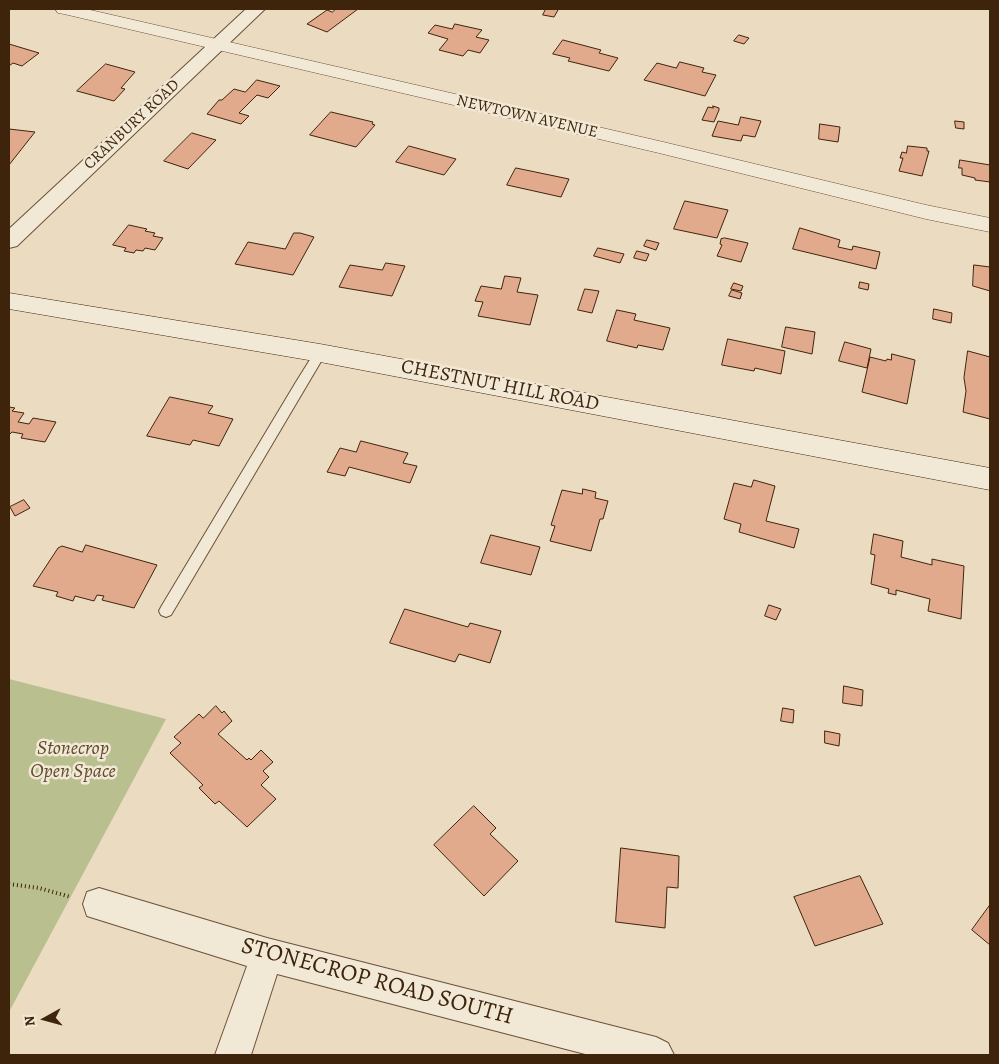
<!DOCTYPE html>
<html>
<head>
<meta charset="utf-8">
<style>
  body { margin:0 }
  #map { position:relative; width:999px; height:1064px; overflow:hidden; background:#ebdbc0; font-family:Alegreya,serif }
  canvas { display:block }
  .frame { position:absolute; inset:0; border:10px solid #3f240c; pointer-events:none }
  .north { position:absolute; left:20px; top:994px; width:50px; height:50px; -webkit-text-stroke:4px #f2e8d6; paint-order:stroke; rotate:263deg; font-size:14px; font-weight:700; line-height:20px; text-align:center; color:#3f240c }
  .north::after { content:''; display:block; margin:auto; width:18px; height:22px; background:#3f240c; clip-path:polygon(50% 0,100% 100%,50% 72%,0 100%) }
</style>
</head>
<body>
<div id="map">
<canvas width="999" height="1064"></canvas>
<div class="frame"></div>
<div class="north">N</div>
</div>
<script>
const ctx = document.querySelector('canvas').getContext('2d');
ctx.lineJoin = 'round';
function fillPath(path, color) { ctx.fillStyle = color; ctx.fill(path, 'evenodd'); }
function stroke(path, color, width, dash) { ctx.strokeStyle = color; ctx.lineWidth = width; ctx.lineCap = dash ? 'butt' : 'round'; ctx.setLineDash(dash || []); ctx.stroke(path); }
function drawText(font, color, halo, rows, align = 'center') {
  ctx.font = font + ' Alegreya,serif'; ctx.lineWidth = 5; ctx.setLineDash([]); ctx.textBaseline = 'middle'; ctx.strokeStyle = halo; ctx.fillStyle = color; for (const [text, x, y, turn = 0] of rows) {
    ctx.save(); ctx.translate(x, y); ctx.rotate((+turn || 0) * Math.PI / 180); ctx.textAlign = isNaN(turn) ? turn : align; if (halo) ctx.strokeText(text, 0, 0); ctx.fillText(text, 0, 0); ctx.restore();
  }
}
fillPath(new Path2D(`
  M9,679L166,719L9,1012Z`), '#babf90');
const building = new Path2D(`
  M336,9H358L327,32L307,24L327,10L332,12Z
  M546,9H558V10L554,17L543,15Z
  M455,24L482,30L476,37L489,40L480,53L468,50L463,56L439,50L448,39L428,33L435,25L452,29Z
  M739,35L749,38L744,44L734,41Z
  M563,40L601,50L599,53L618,58L609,71L568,61L570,58L553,54Z
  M9,44L39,53L22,66L13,63L9,66Z
  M680,62L704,68L702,72L716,75L705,96L644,80L657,63L676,68Z
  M106,64L135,72L121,88L125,89L114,101L77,91Z
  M257,80L280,86L268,98L257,95L239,113L249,116L241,124L207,114L219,100H222L234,89L245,92Z
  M713,106L719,108V110L714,122L702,120L708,107L713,108Z
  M331,112L373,122L372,124L375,125L356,147L310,135Z
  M741,117L761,121L755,137L743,135L741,141L712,136L718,121L738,125Z
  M955,121L964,122V129L956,128Z
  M820,124L840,127L838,142L819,139Z
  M9,129L35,132L9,165Z
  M192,133L216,140L188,169L164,161Z
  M409,146L456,159L444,175L396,162Z
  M908,146L927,148V151H929L922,176L899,171L903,158H900L902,152L906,153Z
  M960,160L990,165V182L975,180V178L962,175V168H959Z
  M516,168L569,179L561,197L507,185Z
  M685,201L728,210L717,238L674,229Z
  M129,225L147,229L145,231L155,233L153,236L163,238L155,250L145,248L143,251L136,250L134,253L124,251L126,248L113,245Z
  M800,228L840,240L838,247L852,250L853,246L880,252L876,269L793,249Z
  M294,233H300L314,237L293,275L235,264L248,242L285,249Z
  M725,238L748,243L741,262L717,256L722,245L720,244L721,239Z
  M647,240L659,243L656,250L644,246Z
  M598,248L624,254L620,263L594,256Z
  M637,251L649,254L646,261L634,258Z
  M386,263L405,266L392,296L339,287L350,265L382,270Z
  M974,265L990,267V291L973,286Z
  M505,276L521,278L517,292L538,295L530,325L478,316L483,302L475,301L481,286L501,289Z
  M860,282L869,284L868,290L859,288Z
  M734,283L743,286L741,291L731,289Z
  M585,289L599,291L592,313L578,310Z
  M732,290L742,293L740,299L729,296Z
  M934,309L952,313L951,323L933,319Z
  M617,310L636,314L634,320L670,328L663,350L638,345L637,348L607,341Z
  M786,327L815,332L812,354L782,347Z
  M728,339L785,351L781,374L755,368L754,371L722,365Z
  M845,342L871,349L867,368L839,361Z
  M968,351L990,357V419L963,412L966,391L964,378Z
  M892,354L915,360L907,404L862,392L870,357L886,361L887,359L891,360Z
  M170,397L213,406L208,413L233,419L219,446L193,440L190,445L147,436Z
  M9,407L15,408L12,411L24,413L18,422L29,424L33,418L56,422L45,442L21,438L23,434L12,432L9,435Z
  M361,441L408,453L403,463L417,466L410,483L349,467L345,476L327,472L340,448L356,452Z
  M754,480L775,486L766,521L799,529L794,548L739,532L741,524L724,519L734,483L751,487Z
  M583,489L596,492L595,498L608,501L603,519H600L591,551L550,541L555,526L551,525L562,490L582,494Z
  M24,500L30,508L15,516L10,507Z
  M874,534L903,541L901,557L932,565V559L964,566L961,619L928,611L930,599L896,590V595L888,593L889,589L871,584L875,555L871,554Z
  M491,535L540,547L531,575L481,563Z
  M86,545L157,565L134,608L102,600L104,596L97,595L94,601L75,596L73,601L56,596L58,592L33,586L58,548L62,546L82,552Z
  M769,605L781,609L776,620L765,616Z
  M405,609L468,627L470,623L501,631L490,663L459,654L455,662L390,643Z
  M844,686L863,690L862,706L843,703Z
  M216,706L222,713L224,711L232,721L218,734L247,760L249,758L251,760L261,750L273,762L263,771L269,777L261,785L276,799L247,827L219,801L215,804L199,788L203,785L170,753L181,743L174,737L199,714L203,718Z
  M783,708L794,710L793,723L781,721Z
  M825,731L840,734L839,746L825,743Z
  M474,806L496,828L490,834L518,861L484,896L434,845Z
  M621,848L679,856L678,888L667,887L665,928L616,922Z
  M860,876L883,924L815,946L794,897Z
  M990,905V945L972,930Z`);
fillPath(building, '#e2aa8d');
stroke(building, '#3f240c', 1);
const service = new Path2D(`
  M320,349L326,353L190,583L171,615L166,617L161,615L159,611L161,607L296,382L316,350Z`);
const minor = new Path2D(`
  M246,9H265L17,246L9,248V229Z
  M99,888L267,938L656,1037L668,1043L674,1055H589L277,974L251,1055H215L247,966L87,916L83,904L87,892Z`);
const tertiary = new Path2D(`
  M55,9H86L659,141L926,205L990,218V232L926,219L659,153L64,14L58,13Z`);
const secondary = new Path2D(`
  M9,293L320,344L990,468V490L320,362L9,309Z`);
stroke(service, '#6a5239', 2);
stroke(minor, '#6a5239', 2);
stroke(tertiary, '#6a5239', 1);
stroke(secondary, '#3f240c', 1);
stroke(new Path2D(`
  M9,884L39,888L71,897`), '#3f240c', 4, [1, 3]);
fillPath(service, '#f2e8d6');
fillPath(minor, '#f2e8d6');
fillPath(tertiary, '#f2e8d6');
fillPath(secondary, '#f2e8d6');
drawText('16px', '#3f240c', '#f2e8d6', [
  ["NEWTOWN AVENUE",527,117,13],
  ["CRANBURY ROAD",132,125,-43]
]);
drawText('20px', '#3f240c', '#f2e8d6', [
  ["CHESTNUT HILL ROAD",500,386,11]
]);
drawText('italic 20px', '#5e4b2d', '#f2e8d6', [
  ["Stonecrop",73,749],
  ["Open Space",73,772]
]);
drawText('24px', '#3f240c', '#f2e8d6', [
  ["STONECROP ROAD SOUTH",377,982,15]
]);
</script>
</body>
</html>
